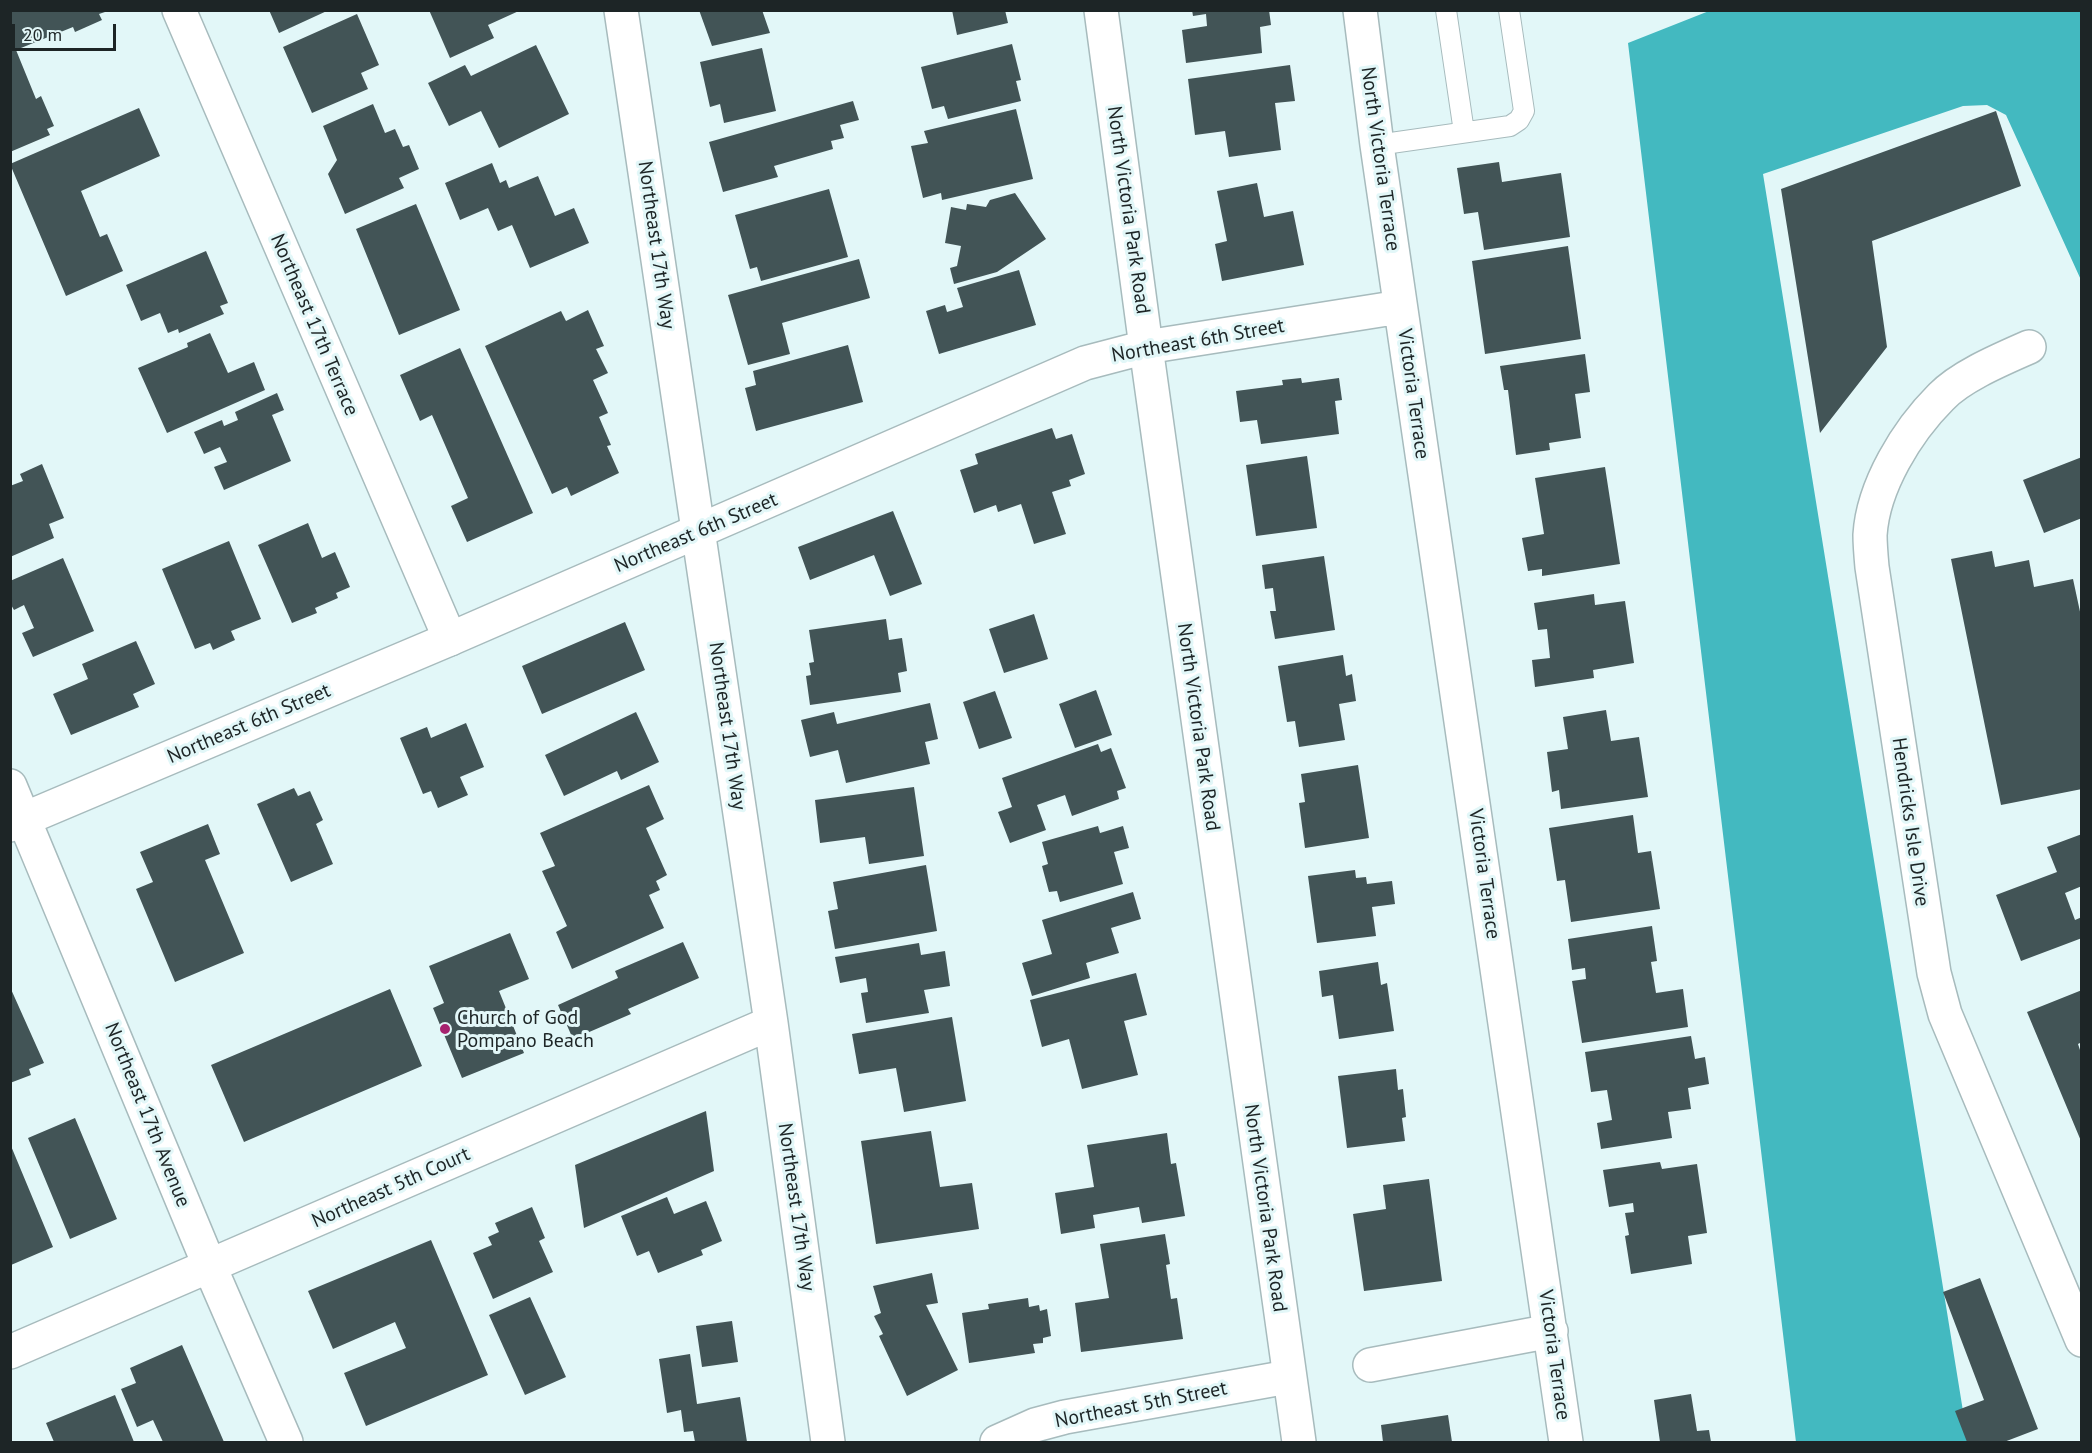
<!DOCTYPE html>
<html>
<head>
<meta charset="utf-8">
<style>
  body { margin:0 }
  #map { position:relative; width:2092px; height:1453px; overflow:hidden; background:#e2f7f8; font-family:"PT Sans",sans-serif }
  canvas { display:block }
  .frame { position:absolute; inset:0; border:12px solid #1d2526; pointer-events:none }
  .scale { position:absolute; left:12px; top:24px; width:104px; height:27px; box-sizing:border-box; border:3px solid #1d2526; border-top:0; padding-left:8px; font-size:18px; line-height:21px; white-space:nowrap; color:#1d2526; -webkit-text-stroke:4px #e2f7f8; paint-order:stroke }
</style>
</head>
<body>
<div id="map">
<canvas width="2092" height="1453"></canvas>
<div class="frame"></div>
<div class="scale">20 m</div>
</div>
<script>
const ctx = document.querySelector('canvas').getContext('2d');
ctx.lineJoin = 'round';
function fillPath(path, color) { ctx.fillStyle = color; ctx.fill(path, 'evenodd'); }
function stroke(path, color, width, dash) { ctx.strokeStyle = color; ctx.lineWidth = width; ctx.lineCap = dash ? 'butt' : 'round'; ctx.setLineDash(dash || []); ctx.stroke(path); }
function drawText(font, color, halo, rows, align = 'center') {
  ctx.font = font + ' "PT Sans",sans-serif'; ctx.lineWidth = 6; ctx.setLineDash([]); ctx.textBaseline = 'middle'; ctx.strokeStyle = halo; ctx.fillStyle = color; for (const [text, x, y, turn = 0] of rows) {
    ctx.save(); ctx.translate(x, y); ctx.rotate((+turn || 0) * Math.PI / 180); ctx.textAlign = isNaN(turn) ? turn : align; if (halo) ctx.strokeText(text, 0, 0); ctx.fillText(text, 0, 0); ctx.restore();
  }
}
fillPath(new Path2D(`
  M1709,11H2081V280L2006,115L1987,105L1963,106L1763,174L1968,1442H1796L1628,43Z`), '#43b9c0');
fillPath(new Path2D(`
  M10,10L108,11L99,14L102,20L75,32L73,27L16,50L36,99L41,96L54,126L47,129L50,135L10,152Z
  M269,10H329L279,33Z
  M429,10H521L488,25L494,38L450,58Z
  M699,10H762L770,33L712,46Z
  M952,10H1005L1008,23L957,35Z
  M1192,10H1269L1271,25L1260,27L1262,53L1186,63L1182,30L1207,26L1206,14L1193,16Z
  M357,14L379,65L361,73L368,89L312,113L283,47Z
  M1012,44L1021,80L1016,81L1021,101L948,119L944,106L932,109L921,67Z
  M536,45L569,114L499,148L481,111L449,126L428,83L465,65L471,76Z
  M762,48L776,111L724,123L720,104L710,107L700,62Z
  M1290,65L1295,101L1275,103L1281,150L1229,157L1225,131L1195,135L1188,79Z
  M853,101L859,120L840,125L844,138L831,141L833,149L774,166L778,177L723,192L709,142Z
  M373,104L385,133L395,129L403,147L409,145L419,169L399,178L404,188L345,214L328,174L337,160L323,126Z
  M139,108L160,156L81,191L100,237L107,234L123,271L66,296L10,164Z
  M1016,109L1033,179L942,200L941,193L923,198L911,146L928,143L924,131Z
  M1996,111L2021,186L1872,241L1887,347L1820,433L1781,189Z
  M1499,162L1502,182L1561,173L1570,237L1484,250L1478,212L1464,214L1457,168Z
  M492,163L500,183L506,180L509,188L538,176L555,216L574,208L589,243L530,268L512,225L498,231L488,208L460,220L445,183Z
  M1257,183L1264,217L1293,211L1304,265L1222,281L1215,244L1227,241L1217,191Z
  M829,189L848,257L761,281L757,267L750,269L735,215Z
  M1015,193L1046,239L997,272L954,284L950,268L957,266L961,246L945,243L951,207L966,210L967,204L986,207L990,200Z
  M416,204L460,310L399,335L356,229Z
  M1568,246L1581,339L1485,354L1472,261Z
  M206,251L228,303L220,306L224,314L179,333L178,329L168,333L160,313L141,321L126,285Z
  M859,259L870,298L782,323L790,354L748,365L728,295Z
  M1019,270L1036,325L939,354L926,311L945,305L947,312L963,307L957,288Z
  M588,310L604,346L596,349L608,373L593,380L608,413L599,417L611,445L607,446L619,473L571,496L567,487L552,494L485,346L561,311L566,321Z
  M210,333L228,373L254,362L265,390L167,433L138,368L188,347L187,343Z
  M848,345L863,402L756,431L745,388L756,385L753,371Z
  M460,348L533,513L467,542L451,506L468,498L432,415L420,421L400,375Z
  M1585,354L1590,392L1575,394L1581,438L1549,443L1550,450L1516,455L1508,390H1504L1500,366Z
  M1301,378L1302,383L1339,378L1342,400L1335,401L1339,434L1261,444L1257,420L1240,422L1236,391L1283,385L1282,380Z
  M277,393L284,410L272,415L291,461L224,490L214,467L227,462L220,447L204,454L194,432L222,420L224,426L238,420L235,412Z
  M1052,428L1056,439L1072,434L1085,474L1069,480L1071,486L1052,492L1066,534L1034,544L1021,504L998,512L996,505L974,513L960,470L978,464L975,454Z
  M1307,456L1317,528L1256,536L1246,465Z
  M2082,457V518L2044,533L2023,480Z
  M42,464L64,518L49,524L54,538L10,557V486L23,481L20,474Z
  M1605,467L1620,564L1542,576V569L1528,571L1522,538L1544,534L1535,478Z
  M893,511L922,584L890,596L874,555L810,580L798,547Z
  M308,523L322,558L335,552L350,587L336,593L338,598L315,608L317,613L292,623L258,545Z
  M229,541L261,619L231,631L235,640L213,650L210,643L195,649L162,569Z
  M1992,551L1995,567L2029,560L2034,587L2073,579L2082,621V789L2001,805L1951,559Z
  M1324,556L1335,630L1275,639L1270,611H1276L1273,588L1265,589L1262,565Z
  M63,558L94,631L33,657L22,633L34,628L24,605L14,610L10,603V581Z
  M1594,594L1595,605L1625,601L1634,663L1593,670L1594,678L1535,687L1532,660L1550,658L1547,629L1538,630L1534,603Z
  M1034,614L1048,659L1004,673L989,629Z
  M886,619L889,640L902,638L907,671L898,673L901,692L810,705L806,676L811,675L809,663L814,662L809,630Z
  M625,622L645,670L542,714L522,666Z
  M136,641L155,684L133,694L139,707L71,735L53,694L88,679L82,664Z
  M1343,655L1346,676L1352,674L1356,701L1339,704L1345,740L1299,747L1295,721L1287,722L1278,666Z
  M1096,690L1112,735L1075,748L1059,704Z
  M995,691L1012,738L979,749L963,702Z
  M930,703L938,739L925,742L930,764L846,783L838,750L810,757L801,720L834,712L837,724Z
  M1606,710L1611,741L1639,737L1648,797L1561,809L1559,790L1552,792L1547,752L1568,749L1563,717Z
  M636,712L659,762L621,780L617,771L564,796L545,755Z
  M466,723L484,767L460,777L468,795L438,808L431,791L423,794L400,738L427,727L431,738Z
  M1098,744L1101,752L1111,748L1126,788L1117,791L1119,799L1072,816L1065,795L1037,805L1046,830L1010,843L998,812L1012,807L1002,778Z
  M1358,765L1369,838L1305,848L1299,803L1305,802L1301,774Z
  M649,785L664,819L646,828L667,875L656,881L660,890L649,895L664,928L572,969L556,932L567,926L542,871L555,866L540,833Z
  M914,787L924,856L869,864L865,837L820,843L815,800Z
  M294,788L298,796L310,791L323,820L316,824L333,864L291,882L257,804Z
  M1633,815L1638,853L1651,851L1660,909L1571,922L1565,880L1557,881L1549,828Z
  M208,824L220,854L205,860L244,953L175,982L136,889L153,882L140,852Z
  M1098,826L1100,833L1123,826L1129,848L1114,852L1123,884L1060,902L1057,891L1049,892L1042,866L1048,864L1042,842Z
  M2082,834V886L2065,893L2075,920L2082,917V938L2021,961L1996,895L2057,872L2047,847Z
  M926,865L937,931L835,949L828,911L838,909L833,882Z
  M1355,870L1356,878L1366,877L1367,884L1392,881L1395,904L1372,907L1376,936L1317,943L1308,876Z
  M1133,892L1141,919L1111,928L1119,953L1086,963L1090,978L1032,996L1022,963L1052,954L1042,920Z
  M1652,926L1657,961L1651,962L1656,993L1683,989L1688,1027L1582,1043L1572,981L1586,979L1585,968L1572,970L1568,939Z
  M510,933L529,979L499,991L524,1053L462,1078L433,1008L444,1003L429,966Z
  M683,942L699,978L628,1009L631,1014L573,1039L558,1005L618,978L615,971Z
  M919,943L921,955L945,951L950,986L924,990L929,1013L866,1023L861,993L868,992L866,978L840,983L835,957Z
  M1378,962L1381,985L1387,983L1394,1031L1339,1039L1333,995L1322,997L1319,971Z
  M1136,973L1147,1015L1124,1021L1138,1075L1082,1089L1069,1039L1042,1047L1030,1000Z
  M10,987L44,1063L29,1069L31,1075L10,1083Z
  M390,989L422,1066L244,1142L211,1065Z
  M2082,990V1042L2078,1044L2081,1053V1141L2027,1012Z
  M952,1017L966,1101L904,1112L896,1068L859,1074L852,1034Z
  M1691,1036L1695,1059L1705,1057L1709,1084L1688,1088L1691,1109L1668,1112L1672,1138L1601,1149L1597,1123L1612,1120L1607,1090L1591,1092L1585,1052Z
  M1396,1069L1398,1090L1403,1089L1406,1117L1402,1118L1405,1141L1347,1148L1338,1076Z
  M706,1111L714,1171L584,1228L575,1165Z
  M75,1118L117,1219L70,1239L28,1138Z
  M931,1131L940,1187L972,1183L979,1229L876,1244L861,1141Z
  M1167,1133L1171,1164L1176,1163L1185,1216L1142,1223L1139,1207L1093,1215L1095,1228L1061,1234L1055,1193L1094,1187L1087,1145Z
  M11,1146L53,1247L11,1265Z
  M1660,1162L1662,1169L1697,1164L1707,1233L1688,1236L1692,1264L1631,1274L1625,1236L1629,1235L1625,1213L1634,1212L1633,1203L1609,1207L1603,1170Z
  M1429,1179L1442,1281L1364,1291L1353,1214L1386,1209L1383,1185Z
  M667,1197L674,1214L706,1201L722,1241L701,1250L703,1255L658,1273L649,1251L637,1256L621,1216Z
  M532,1207L545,1238L539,1241L553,1272L493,1299L473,1253L492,1245L488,1237L499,1232L495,1223Z
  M1165,1234L1170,1264L1166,1265L1171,1299L1177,1298L1183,1339L1081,1352L1075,1303L1109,1298L1100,1244Z
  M431,1240L488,1375L366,1426L344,1373L406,1348L395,1322L333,1349L308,1291Z
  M932,1273L938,1303L926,1305L958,1370L907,1396L879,1336L883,1334L874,1316L881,1313L873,1286Z
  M1980,1278L2038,1429L2004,1442H1967L1955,1411L1984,1400L1943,1292Z
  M530,1297L566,1377L525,1395L489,1315Z
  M1028,1298L1029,1307L1039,1305L1040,1311L1047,1309L1051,1336L1043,1338V1343L1033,1344L1035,1353L969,1363L962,1313L989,1309L988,1304Z
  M732,1321L738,1362L702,1367L696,1326Z
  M182,1345L224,1442H163L153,1420L137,1427L121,1389L136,1383L130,1368Z
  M690,1354L697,1404L740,1397L747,1442H695L693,1431L684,1432L681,1410L667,1413L659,1359Z
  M1691,1394L1697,1431L1709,1430L1711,1442H1660L1654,1400Z
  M115,1395L134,1442H54L46,1423Z
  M1448,1415L1452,1442H1383L1381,1425Z`), '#425456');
const service = new Path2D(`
  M1446,10L1464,132
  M1377,145L1510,126L1519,120L1524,111L1509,10`);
const minor = new Path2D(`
  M179,10L450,639
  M621,10L771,1023L828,1442
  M1360,10L1377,145L1566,1442
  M1146,347L1400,307
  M2029,347C2002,359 1961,376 1941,397C1907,431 1873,486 1870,535C1870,545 1871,556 1872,567L1934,973L1945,1014L2082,1340
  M10,786L210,1267L286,1442
  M10,1352L771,1023
  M1370,1365L1551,1331
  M997,1442L1035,1425L1065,1417L1288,1377`);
const tertiary = new Path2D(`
  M1101,10L1146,347L1299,1442
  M10,825L450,639L1085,363L1146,347`);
stroke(service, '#a7bbbd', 22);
stroke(minor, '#a7bbbd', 36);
stroke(tertiary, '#a7bbbd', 36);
stroke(service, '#fff', 20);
stroke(minor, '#fff', 33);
stroke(tertiary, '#fff', 33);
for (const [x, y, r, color] of [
  [445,1029,6,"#a6226e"]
]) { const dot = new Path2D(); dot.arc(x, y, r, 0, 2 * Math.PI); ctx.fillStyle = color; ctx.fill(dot); stroke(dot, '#e2f7f8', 2); }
drawText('20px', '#1d2526', '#e2f7f8', [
  ["North Victoria Terrace",1380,159,82],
  ["North Victoria Park Road",1128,210,82],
  ["Northeast 17th Way",656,245,82],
  ["Northeast 17th Terrace",314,325,67],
  ["Northeast 6th Street",1198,341,-10],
  ["Victoria Terrace",1413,394,82],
  ["Northeast 6th Street",696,533,-23],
  ["Northeast 6th Street",249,724,-23],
  ["Northeast 17th Way",727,726,82],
  ["North Victoria Park Road",1198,727,82],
  ["Hendricks Isle Drive",1910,822,82],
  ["Victoria Terrace",1484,874,82],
  ["Northeast 17th Avenue",147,1115,68],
  ["Northeast 5th Court",391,1188,-24],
  ["Northeast 17th Way",796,1207,82],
  ["North Victoria Park Road",1265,1208,82],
  ["Victoria Terrace",1554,1355,82],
  ["Northeast 5th Street",1141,1405,-11]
]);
drawText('20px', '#1d2526', '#e2f7f8', [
  ["Church of God",457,1018],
  ["Pompano Beach",457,1041]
], 'left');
</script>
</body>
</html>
